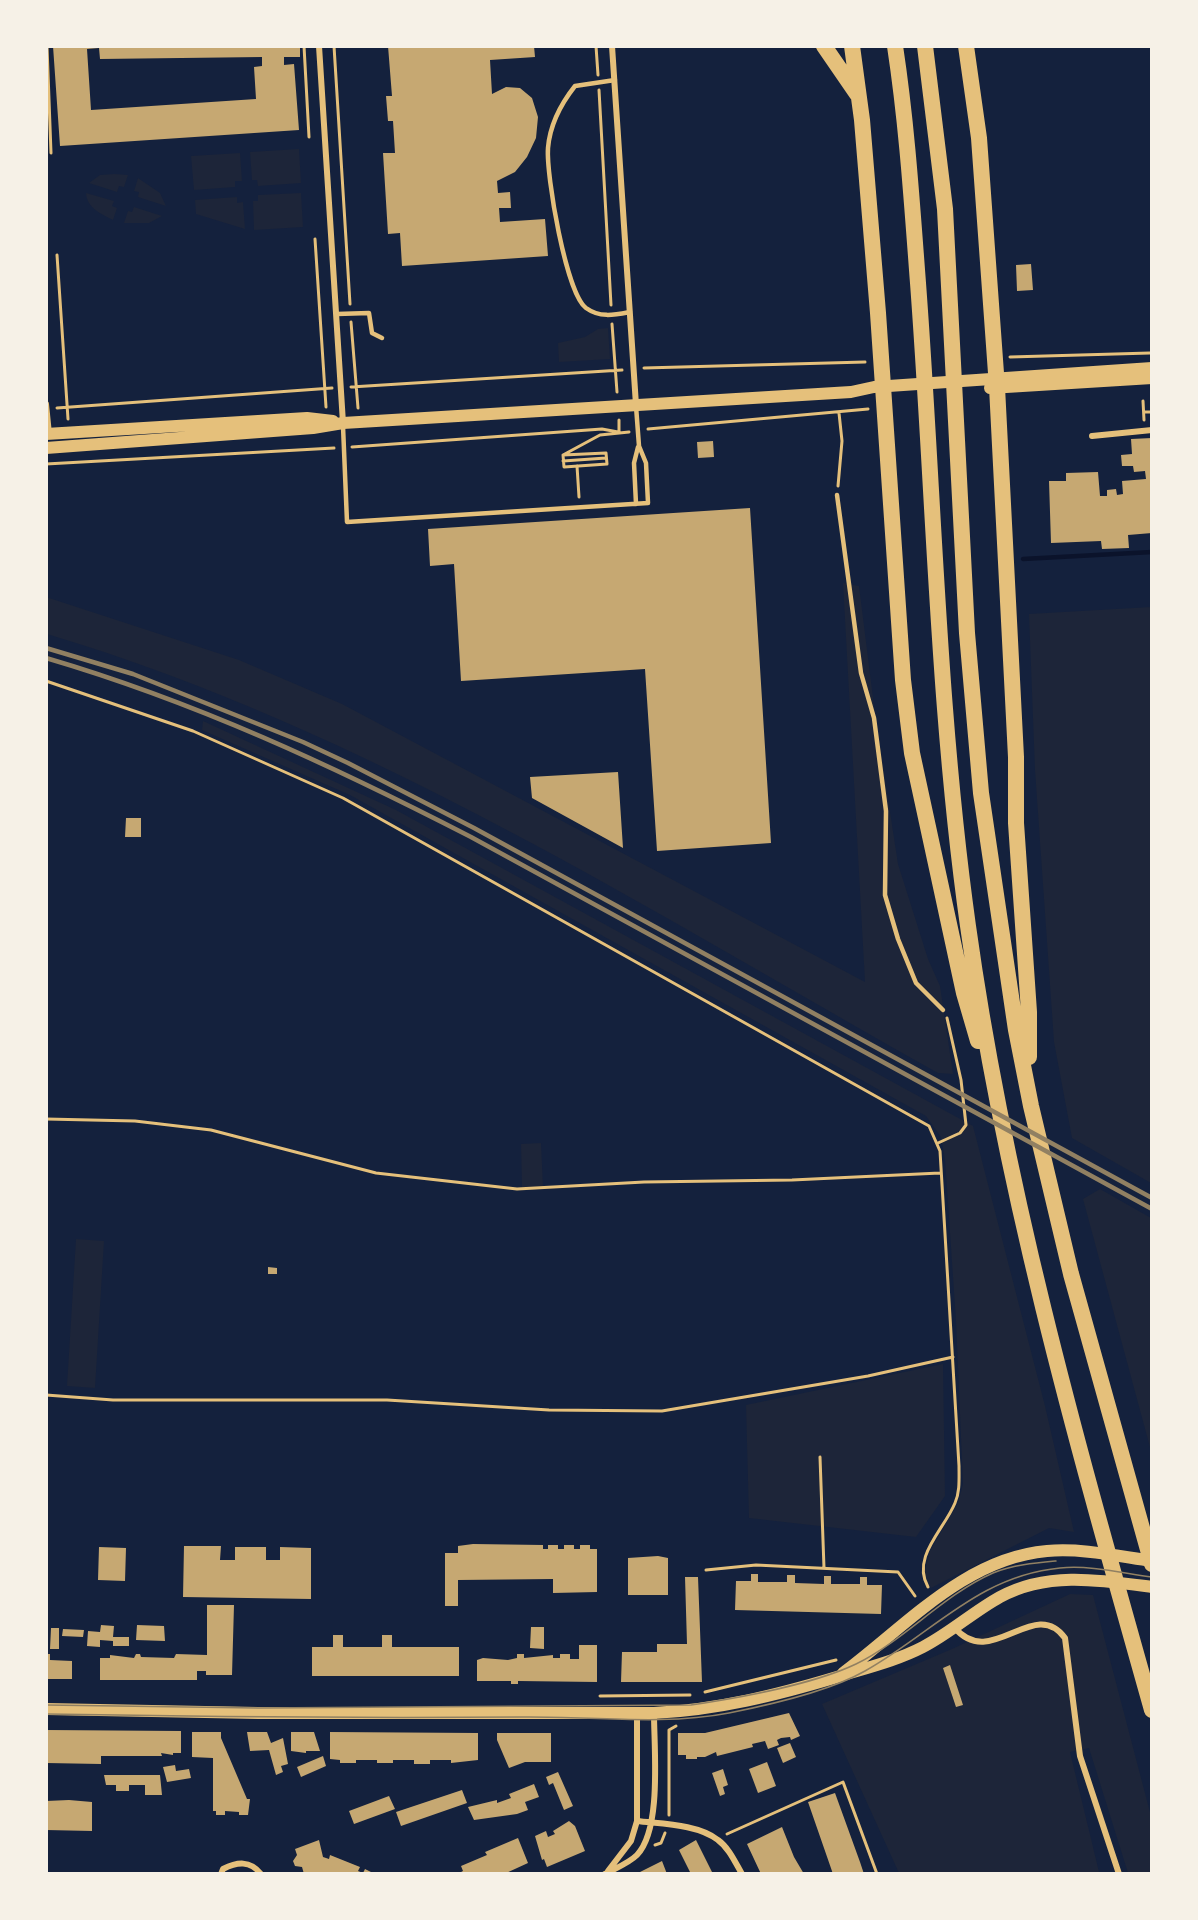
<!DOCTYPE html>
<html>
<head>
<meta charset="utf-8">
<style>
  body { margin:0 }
  #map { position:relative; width:1198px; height:1920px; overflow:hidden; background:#14213d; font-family:"Fira Sans Condensed",sans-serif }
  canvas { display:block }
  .frame { position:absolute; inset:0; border:48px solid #f6f1e7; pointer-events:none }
</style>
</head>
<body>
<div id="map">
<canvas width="1198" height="1920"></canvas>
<div class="frame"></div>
</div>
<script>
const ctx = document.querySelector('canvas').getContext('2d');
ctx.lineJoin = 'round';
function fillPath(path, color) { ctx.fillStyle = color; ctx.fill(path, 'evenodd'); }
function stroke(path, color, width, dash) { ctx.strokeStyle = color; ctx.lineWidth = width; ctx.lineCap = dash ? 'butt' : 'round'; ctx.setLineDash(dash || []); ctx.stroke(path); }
fillPath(new Path2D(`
  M299,149L301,183L258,186L257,180H252L250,152Z
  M240,153L242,181H235V187L194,190L191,156Z
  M115,174L128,175L124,187L119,186L117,192L89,183L100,175Z
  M138,178L160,193L166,206L138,197L139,192L134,191Z
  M86,193L114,201L112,206L117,208L113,220C101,214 87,208 86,193Z
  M301,193L303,227L254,230L253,201H258V195Z
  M237,197V203L243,202L245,229L196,214L195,200Z
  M134,207L162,216L149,223H124L128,211L132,212Z
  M608,328L610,359L559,362L558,343L585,337L598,329Z
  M843,583L859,586L875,714L898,864L928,959L940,986L953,1074L938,1073C650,911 366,729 47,634L46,597L239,660L342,704L865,982Z
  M1151,607H1152L1151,1183L1072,1138L1054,1042L1035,770L1029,614Z
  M203,721L396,810L973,1126L1045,1406L1074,1532L1049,1528L931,1588L924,1574L930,1551L958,1503L963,1484L956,1321L945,1159L941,1137L926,1116L350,795L202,730Z
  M541,1143L543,1187H522L521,1144Z
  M1100,1189L1151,1218V1451L1083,1199Z
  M76,1239L104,1241L95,1388L67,1386Z
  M943,1364L945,1496L916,1537L749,1518L746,1405Z
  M1070,1594L1093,1595L1151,1816V1873H1128L1089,1748L1070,1752L1099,1872L899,1873L822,1704L952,1649Z`), '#1d2539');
stroke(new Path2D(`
  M1023,559L1152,552`), '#0b132b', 4.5);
fillPath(new Path2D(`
  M53,46H300V57H284V65L294,64L299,130L60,146ZM99,48L100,59L262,57V66L254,67L256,99L91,110L87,49Z
  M388,46H534L535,57L490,60L492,94L506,87L520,88L532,98L538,117L536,138L527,157L515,172L497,181L498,193L510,192L511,208H499L500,222L545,219L548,256L402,266L400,233L388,234L383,153H395L393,121H388L386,96H392Z
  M1031,264L1033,290L1017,291L1016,265Z
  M1152,438V533L1128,535L1129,548L1102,549L1101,541L1051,543L1049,481H1066V473L1098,472L1100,496H1107V490L1116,489L1117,495L1123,494L1122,481L1146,479L1145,471L1134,472L1133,466H1122L1121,455L1132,454L1131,439Z
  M713,441L714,457L698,458L697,442Z
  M750,508L771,843L657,851L645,669L461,681L454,564L430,566L428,529Z
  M618,772L623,848L532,798L530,777Z
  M126,818H141V837H125Z
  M268,1267L277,1268V1274H268Z
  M473,1544L543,1545V1549H548V1545H558V1549H564V1545H574V1549H580V1545H590V1549H597V1592L553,1593V1579L458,1580V1606H445V1553H458V1546Z
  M184,1546H221L220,1560H235V1547H266V1560H280V1547L311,1548V1599L183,1597Z
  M99,1547L126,1548L125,1581L98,1580Z
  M658,1556L668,1558V1595H628V1558Z
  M751,1574H758V1582H787V1575H795V1583L824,1584V1576H831V1584H860V1577H867V1585H882L881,1614L735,1610L736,1581H751Z
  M685,1577H698L702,1682H621L622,1652H657V1644H687Z
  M207,1605H234L232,1675H206V1671H197V1680H100V1658H110V1655L134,1658L136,1654H140L141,1657L174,1658L176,1654L207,1655Z
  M101,1625L114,1626L113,1637H129V1646H113V1641L100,1640V1647L87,1646L88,1631L100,1632Z
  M137,1625L164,1626L165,1641L136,1640Z
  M531,1627H544V1649L530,1648Z
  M51,1628H59V1649H50Z
  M63,1629L84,1630L83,1637L62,1636Z
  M333,1635H343V1647H382V1635H392V1647H459V1676H312V1647H333Z
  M579,1645H597V1682L518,1681V1684H511V1681H477V1660L483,1658L508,1660L517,1658V1654H524V1658L553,1655V1658H560V1654H570V1659H579Z
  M46,1654H50V1660L72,1661V1679H46Z
  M950,1665L963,1705L956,1707L943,1668Z
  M789,1713L800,1736L791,1740L790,1737L781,1738L777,1740L779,1745L768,1749L765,1741L752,1744L753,1747L717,1756L716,1752L705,1757H697V1759H686V1755H678V1733H705Z
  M46,1730L181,1731V1753H173V1755L161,1753L162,1756H101V1764L46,1763Z
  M192,1732H221V1738L247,1799H250L248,1815H239V1812L225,1811V1815H216V1811H213V1758L192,1757Z
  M247,1732H267L271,1743L283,1738L288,1764L281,1766L283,1772L276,1775L269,1750L250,1751Z
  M291,1732H314L320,1751H306V1753L291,1751Z
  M330,1732L478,1733V1760L451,1763V1760H430V1764H414V1760H393V1763H377V1760H356V1763H340V1760L330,1759Z
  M497,1733H551V1762H525L509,1768L497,1740Z
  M790,1743L796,1757L783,1763L777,1748Z
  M323,1756L326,1766L301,1777L297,1767Z
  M767,1762L776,1786L758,1793L749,1769Z
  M175,1765L176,1771L189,1769L191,1778L167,1782L163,1767Z
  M723,1769L728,1785L723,1787L725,1794L720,1796L712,1773Z
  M558,1772L573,1806L564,1810L553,1783L549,1785L546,1777Z
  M104,1775H160L162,1795H145V1785H129V1791H116V1785H106Z
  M534,1784L539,1797L525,1802L528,1810L517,1814L474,1820L468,1807L497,1800V1803L511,1798L509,1794Z
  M462,1790L467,1803L401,1826L396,1812Z
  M835,1793L860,1862L864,1874H833L808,1802Z
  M389,1796L395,1809L354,1824L349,1811Z
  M69,1800L92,1802V1831L46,1830V1801Z
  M569,1821L575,1826L585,1851L547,1867L544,1859L542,1860L535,1836L546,1831L548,1837L555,1834L553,1831Z
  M782,1827L794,1857L804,1874H761L747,1844Z
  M518,1838L528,1863L504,1874H457L463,1871L461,1866L487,1855L485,1852Z
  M319,1840L323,1857L329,1859L330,1855L360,1867L358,1871L363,1873L365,1869L375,1874H304L302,1867L295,1866L293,1861L297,1855L295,1849Z
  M696,1840L713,1874H691L679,1850Z
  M662,1861L667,1874H636Z`), '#c6a872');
stroke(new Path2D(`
  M47,46L51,153
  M304,46L309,137
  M334,46L350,304
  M596,46L598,75
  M599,90L611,305
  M315,239L326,407
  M57,255L68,419
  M351,322L358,408
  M612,324L617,392
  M1010,357L1150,353
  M644,368L865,362
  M351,387L622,370
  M1143,401L1144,420
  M57,408L332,388
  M1144,412H1152
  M619,420V433
  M648,429L868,409
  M352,447L602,429L618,432
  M563,455L564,467L607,464L606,453L563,455L600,435L629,432
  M563,461L606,458
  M46,464L334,448
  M577,466L579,497
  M838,486L842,441L839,413
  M46,681L193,731L343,798L929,1126L940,1151L959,1466C959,1479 960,1492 955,1503C944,1530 911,1557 928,1587
  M46,1119L135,1121L211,1130L376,1173L517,1189L644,1182L792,1180L940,1173
  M938,1143L960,1133L966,1125L961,1080L947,1018
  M46,1395L113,1400H387L549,1410L662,1411L868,1376L953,1357
  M820,1457L824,1568
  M706,1570L756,1565L898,1572L915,1596
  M705,1692L836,1660
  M600,1696L690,1695
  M669,1815V1730L676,1726
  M727,1834L843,1782L877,1874
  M655,1845L661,1843L665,1833`), '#e5c07b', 3);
stroke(new Path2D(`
  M615,80L575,86C560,105 550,124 548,148C546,175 566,293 586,308C600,318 614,315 630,312
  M337,314L369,313L372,333L382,338
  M343,426L347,522L648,503L646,463L639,446L636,406
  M837,495L861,673L874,718L886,811L885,895L898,939L916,983L943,1010
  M636,504L634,463L638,447`), '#e5c07b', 4.5);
stroke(new Path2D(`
  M319,46L343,423
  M612,46L636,405
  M46,404L49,434
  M1092,436L1152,430
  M954,1627C991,1672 1034,1595 1065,1638L1080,1756L1119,1874
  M637,1821C661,1824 698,1824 718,1840C729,1848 735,1862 742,1874
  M608,1871L631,1841L637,1821V1713
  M221,1874L223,1869C237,1862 250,1860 261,1874
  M605,1874C616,1868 629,1863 637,1855C662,1829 654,1749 654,1713`), '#e5c07b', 6);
stroke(new Path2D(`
  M990,388L1152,378
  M46,434L307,418L333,421
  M46,448L313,428L343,423L851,392L874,387L1152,368
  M843,1673C905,1627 965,1558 1047,1551C1082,1548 1117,1556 1152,1561
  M46,1709L258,1713H654C717,1710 777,1695 837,1677C866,1668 896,1661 923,1647C950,1633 973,1612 1000,1597C1047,1571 1101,1580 1152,1587`), '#e5c07b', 12);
stroke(new Path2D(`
  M824,46L857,94
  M852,46L862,120L878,313L903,680L912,753L964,993L978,1041
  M895,46C907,125 912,204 918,283C934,497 938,713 968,926C1005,1193 1079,1451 1152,1710
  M925,46L945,209L967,633L981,793L1016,1030L1031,1106L1071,1274L1152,1564
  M966,46L979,138L997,387L1016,757V823L1029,1012V1057`), '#e5c07b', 16);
stroke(new Path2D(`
  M46,1705L258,1708L691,1705C738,1698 814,1684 856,1664C905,1640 943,1595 993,1573C1013,1565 1035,1563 1056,1561
  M46,1714C205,1717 364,1718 522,1717C590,1716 662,1726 729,1713C769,1705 830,1691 865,1671C933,1633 978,1576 1060,1568C1090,1565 1122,1573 1152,1577`), '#918062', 1.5);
stroke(new Path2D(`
  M46,648L133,674L303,742L348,763L474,828L1152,1198
  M46,658C196,702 333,766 471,837L1152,1209`), '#918062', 4.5);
</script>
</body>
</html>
